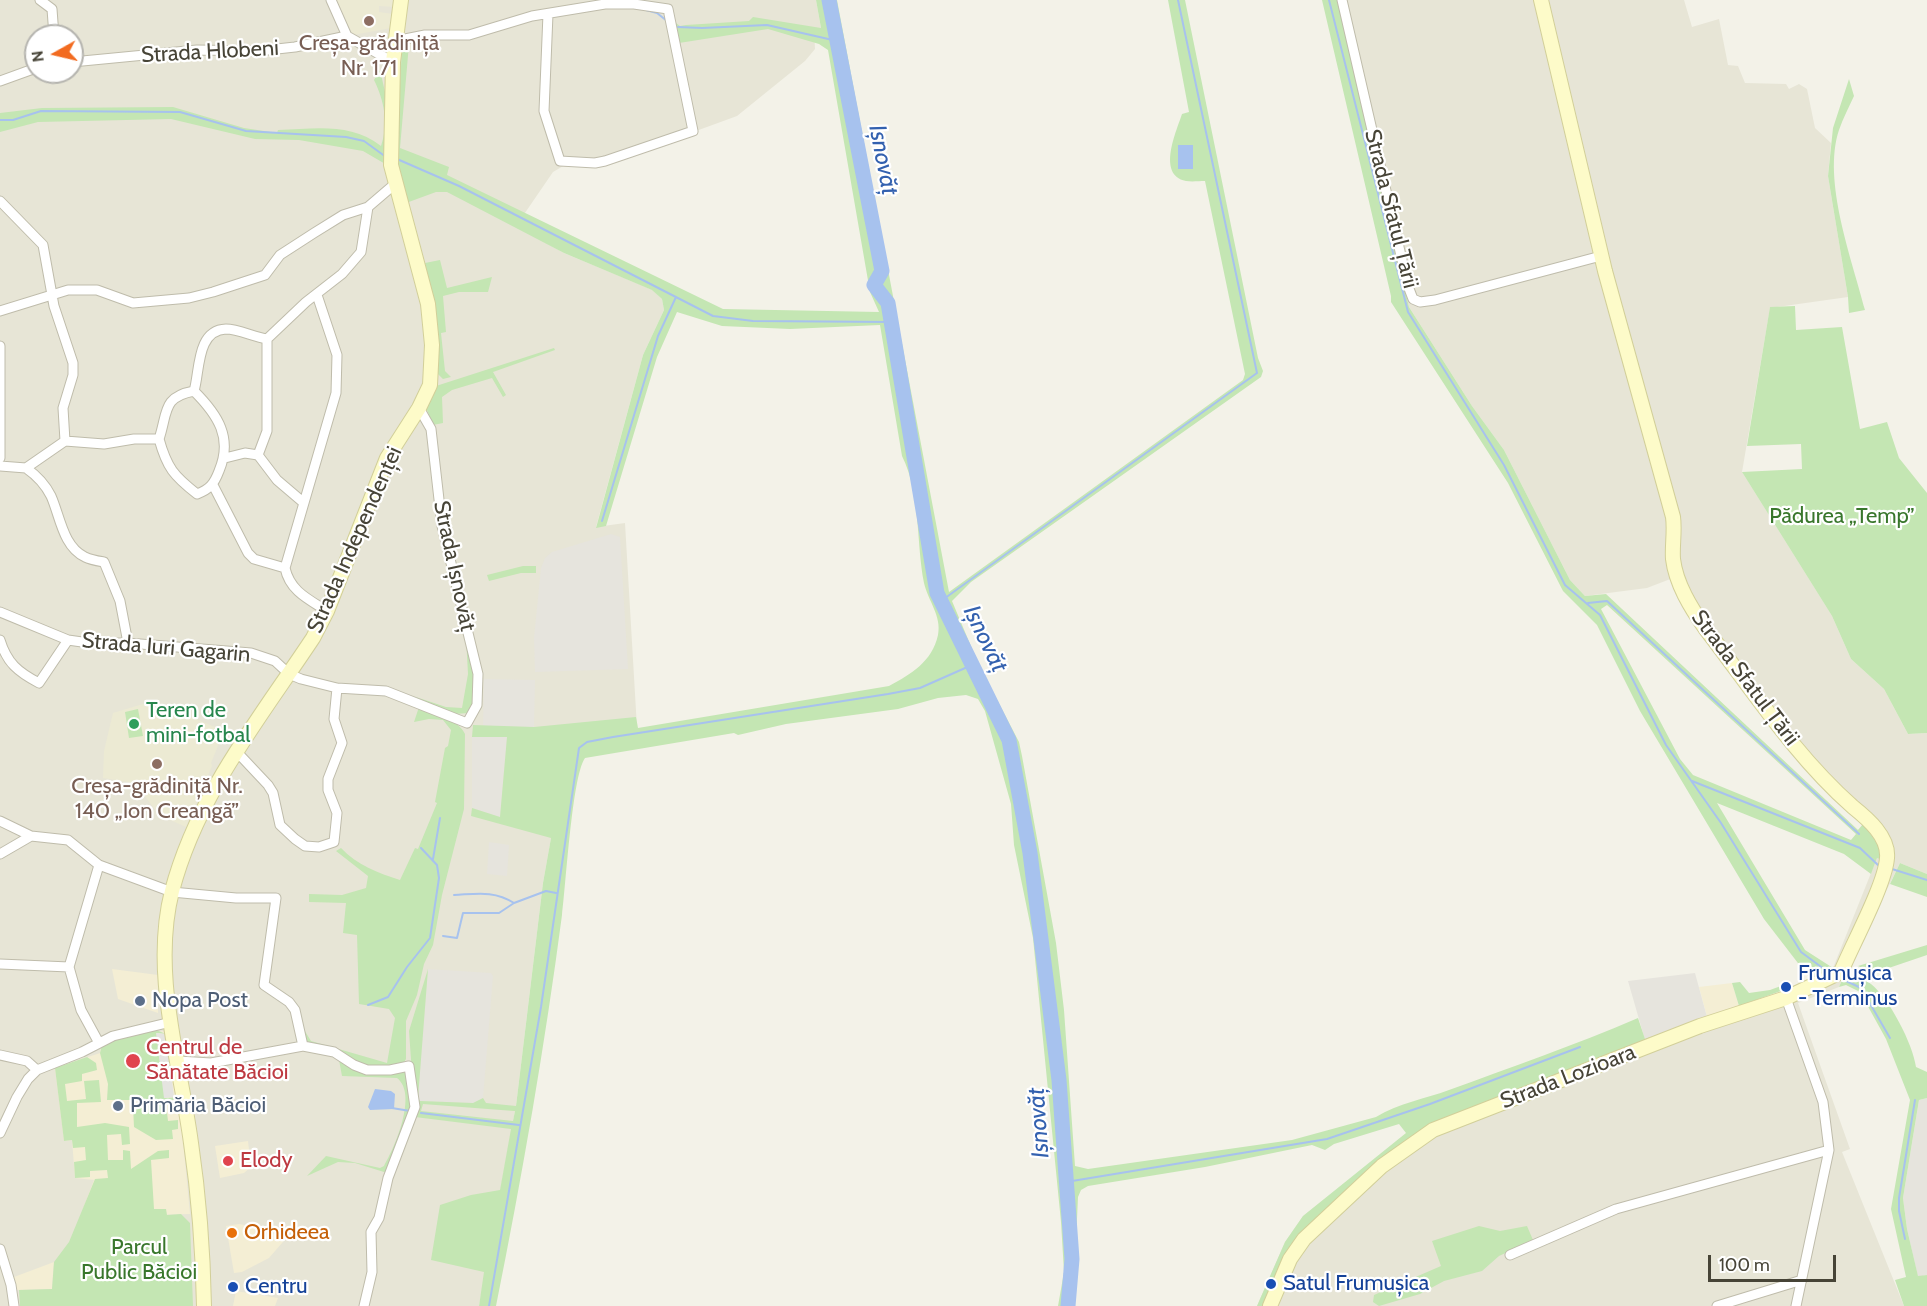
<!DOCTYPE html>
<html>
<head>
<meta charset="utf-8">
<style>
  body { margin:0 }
  #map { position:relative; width:1927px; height:1306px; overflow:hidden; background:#f3f2e8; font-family:Cabin,sans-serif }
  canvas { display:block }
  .north { position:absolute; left:24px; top:24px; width:60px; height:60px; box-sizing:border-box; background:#fff; border:2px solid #b5b4af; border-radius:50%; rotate:262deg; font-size:16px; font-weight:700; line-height:24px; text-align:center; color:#474437 }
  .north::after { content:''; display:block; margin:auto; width:21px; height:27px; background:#f26b20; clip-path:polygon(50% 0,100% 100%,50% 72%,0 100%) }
  .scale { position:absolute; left:1708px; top:1255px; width:128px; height:27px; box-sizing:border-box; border:3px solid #474437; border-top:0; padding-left:8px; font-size:18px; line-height:21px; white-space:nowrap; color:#474437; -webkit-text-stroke:4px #fff; paint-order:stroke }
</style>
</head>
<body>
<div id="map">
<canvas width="1927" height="1306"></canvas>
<div class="north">N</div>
<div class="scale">100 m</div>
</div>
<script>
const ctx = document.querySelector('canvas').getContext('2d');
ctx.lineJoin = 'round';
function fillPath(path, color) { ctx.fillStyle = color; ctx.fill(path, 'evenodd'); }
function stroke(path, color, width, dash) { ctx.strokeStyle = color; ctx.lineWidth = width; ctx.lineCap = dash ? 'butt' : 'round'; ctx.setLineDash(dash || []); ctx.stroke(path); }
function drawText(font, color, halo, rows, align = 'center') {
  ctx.font = font + ' Cabin,sans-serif'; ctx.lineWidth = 4.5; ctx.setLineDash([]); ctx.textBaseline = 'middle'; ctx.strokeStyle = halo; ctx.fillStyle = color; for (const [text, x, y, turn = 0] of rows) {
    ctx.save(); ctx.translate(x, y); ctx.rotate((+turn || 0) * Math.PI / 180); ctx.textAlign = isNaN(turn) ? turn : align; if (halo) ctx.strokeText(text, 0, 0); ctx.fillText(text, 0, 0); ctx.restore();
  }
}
fillPath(new Path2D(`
  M0,0H816L821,28L814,29L815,49L805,61L737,116L603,165H565L553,172L516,226L564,253L653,290L662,299L664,310L643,355L596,527L625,523L637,728L565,760L543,883L516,1106L479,1306H0ZM36,36H72V72H36Z
  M1337,0H1684L1692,27L1719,19L1728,65L1738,66L1745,83L1786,84L1789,89L1799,84L1807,89L1815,128L1831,143L1828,176L1848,297L1770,308L1742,472L1832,616L1851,659L1884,689L1908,734L1927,733V874L1900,863L1839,987L1798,1003L1850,1149L1842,1152L1904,1306H1257L1285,1242L1303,1216L1406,1134L1822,976L1833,968L1877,858L1866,826L1807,771L1694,624L1673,578L1647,588L1585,596L1570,580L1504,450L1472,406L1409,307Z`), '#e7e5d6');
fillPath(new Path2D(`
  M112,969L158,975V1013L118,999Z
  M1732,983L1739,1006L1707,1017L1699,987Z
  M163,1031L166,1034L179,1097L190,1214L80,1217L94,1180L75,1178L72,1140L64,1141L55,1068L100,1053L101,1048Z
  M248,1141L251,1167L244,1173L220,1178L215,1146Z
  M239,1224L255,1227V1233L289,1235L269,1258L242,1272L234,1273L226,1226Z
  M54,1262L52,1289L16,1290L14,1277Z
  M236,1291L278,1298L275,1306H233Z`), '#f4eed4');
fillPath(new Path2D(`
  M611,534L620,537L628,669L535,672L534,638L541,568L545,558L552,552Z
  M484,679L535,680L534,727L483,726Z
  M472,737H507L500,817L472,808Z
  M489,842L509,845L507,876L487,874Z
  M428,969L491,973L493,976L483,1098L474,1103L420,1101L418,1098Z
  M1695,973L1707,1017L1645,1040L1628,981Z
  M1927,1098V1275L1918,1277L1907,1229L1903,1198L1919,1100Z`), '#e6e4dd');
fillPath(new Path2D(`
  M335,0H394V7L379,6V12L393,14L391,28L353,35Z
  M143,704H161L224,731L211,763L212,766L186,827L159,815L135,783L103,778L104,751L113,713Z`), '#ecead3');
fillPath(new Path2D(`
  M816,0H837L949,592L1243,380L1245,374L1205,181C1199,181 1192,182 1186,181C1156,175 1177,130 1182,114L1189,112L1168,0H1185L1258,358L1263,371L1261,377L971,582L952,601L978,663L1019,742L1022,756L1056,943L1064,1010L1075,1166L1088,1169L1292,1140L1376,1117C1398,1103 1425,1099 1449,1090C1512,1067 1575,1045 1638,1018L1645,1039L1693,1022L1440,1122L1325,1211L1266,1306H1257L1260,1299L1285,1242L1303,1216L1406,1133L1399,1124L1334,1144L1325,1150L1312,1145L1205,1167L1088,1186L1081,1190L1078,1197L1073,1306H1058L1064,1272L1061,1222L1033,938L1014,845L1011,804L985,711L978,699L966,695L938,698L898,709L786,724L738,735L734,733L585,758C572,776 566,885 562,915C545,1045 522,1177 496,1306H479L484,1272L431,1260L440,1205L471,1195L500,1190L511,1129L415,1117L409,1031L428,969L418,1098L420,1101L473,1103L483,1098L486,1103L516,1106L543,883L551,838L471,816L472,808L500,817L507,737H472L473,725L534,727L636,717L638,728L889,686C911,674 932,662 938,635C942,616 928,601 924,583C916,542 921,494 902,456L880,325L790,329L722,326L677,312L657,357L606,526L596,528L643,355L664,310L662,299L652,290L564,253L447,192H436L406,203L396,167L402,46L409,44L400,148L449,167L447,175L723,309L879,312L870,292L828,50L819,44L768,29L679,43L673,21L680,26L686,25L749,21L753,17L821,28ZM423,1104L514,1111H515L513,1121L421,1111Z
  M1322,0H1337L1409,307L1472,406L1504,450L1570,580L1585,596L1606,594L1858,830L1863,824L1881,848L1883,860L1877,858L1871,874L1844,854L1717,803L1805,950L1833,968L1811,980L1764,919L1640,711L1597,625L1563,591L1508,483L1391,302V296ZM1607,605L1856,834L1851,840L1693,775L1680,759L1601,609Z
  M380,70L388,105L387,165L363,151L299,140L255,139L171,119L38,122L0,132V113L42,108L173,107L244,128L277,133L278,130C315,129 350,122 381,146C389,124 384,100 374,80Z
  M1849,79L1854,96C1849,107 1843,118 1839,130C1822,181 1852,259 1865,310L1849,313L1848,297L1828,176L1833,128Z
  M440,260L447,288L492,277L488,292H459L443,296L446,332L441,333L445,371L451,377L443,379L436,372L430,285L425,263Z
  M1795,306L1796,330L1842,327L1860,429L1887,422L1899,458L1927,493V733L1908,734L1884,689L1851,659L1832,616L1742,472L1802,469L1801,444L1747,446L1770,307Z
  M554,348L555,350L493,372L506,395L503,397L492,378L452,390L442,397L443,423L433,425L425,405L436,386Z
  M523,566H536V573H521L489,581L487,575Z
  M466,636L475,669L473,708L469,713L454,714L413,696L446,707L462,708L468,674Z
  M419,707C434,713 458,719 465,734L464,809L442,895L433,945L424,964L417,995L406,1021V1059L403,1064C369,1074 338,1055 307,1043L303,1028L311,1041L387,1063L395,1018L389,1009L359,1004L357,935L343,933L346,903L309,902V894L342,895L366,888L368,876L336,851L341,848C357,865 378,873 400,880L415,848L418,849L437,803L435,802L445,748L448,746L451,730L443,720L429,719L414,722Z
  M138,709L143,736L129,738L125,712Z
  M1900,863L1927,874V897L1890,884Z
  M1927,945V955L1874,973L1858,966Z
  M1844,976C1854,977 1863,978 1871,984C1889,998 1913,1044 1916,1067L1927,1072V1098L1919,1100L1903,1198L1907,1229L1918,1276L1927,1275V1306H1904L1895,1280L1906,1277L1891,1209L1910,1100L1886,1039L1860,992L1846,985L1839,987Z
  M1740,982L1749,993L1770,990L1789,983V988L1739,1006L1732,983Z
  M156,1030L166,1034L157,1033L165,1098L179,1097V1100H107L108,1084L100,1053L102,1045L122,1037Z
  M87,1057L96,1063L97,1070L82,1074V1081L65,1084L67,1101L86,1099L84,1081L99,1080L101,1102L77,1103V1127L105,1123L129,1127L130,1144L122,1145L121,1134L107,1135L108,1160H123V1150L130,1151L131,1169L158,1151L169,1150V1158L151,1160L154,1209H166L167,1215L181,1214L190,1223L193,1306H20L19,1290L52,1289L54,1262L69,1242L95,1179L108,1178L107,1170L90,1171V1177L75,1178L74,1162L86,1160L85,1147L73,1148L72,1140L64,1141L55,1068Z
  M339,1060L352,1068L406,1070L413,1101L388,1171L384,1172L355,1163L338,1162L307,1176L326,1156L380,1168L384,1166C395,1147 418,1094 397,1078L342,1076Z
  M166,1104L168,1121L178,1120V1129L172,1130L173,1139L156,1140L134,1127L133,1106Z
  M1479,1226L1500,1231L1527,1226L1533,1240L1499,1256L1482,1271L1444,1281L1420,1294L1379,1306L1373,1302L1374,1295L1441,1266L1432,1241Z`), '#c4e6b3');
fillPath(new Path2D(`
  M156,1033L166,1034L174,1097L164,1098Z`), '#e5e4e0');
fillPath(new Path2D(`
  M1178,145H1193V169H1178Z
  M375,1089L391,1091L395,1094L394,1109L370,1110L368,1107Z`), '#a7c2ee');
stroke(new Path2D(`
  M1329,0L1408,312L1504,465L1565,585L1600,615L1666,745L1721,823L1801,952L1828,972
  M646,10L657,13L667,21
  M678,27L702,28L767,25L837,41
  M0,120H13L41,111L180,112L246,131L346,137L364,141L386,157
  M397,159L459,186L713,316L753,321L892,322
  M602,521L658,336L676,297
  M941,601L1257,373L1178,0
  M1588,603L1607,601L1859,834
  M1692,781L1860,848L1879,866
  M433,859L440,818
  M1892,869L1927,880
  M454,895C476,894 494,890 514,903
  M443,936L457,938L463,913H499L514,903L546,891L556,893
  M1842,979L1861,988L1890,1038
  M368,1005L388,997L407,967L430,938L439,878L437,865L421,848
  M392,1108L410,1111
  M421,1113L519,1125
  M1066,1182L1327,1139L1430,1104L1580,1047
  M1905,1239L1899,1211V1198L1915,1100
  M489,1306L541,1007L579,748L587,742L613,737L888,694L920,688L972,665`), '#a7c2ee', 2);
stroke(new Path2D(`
  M829,0L882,271L874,285L888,303L937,593L1009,740L1030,853L1059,1080L1072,1259L1068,1306`), '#a7c2ee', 15);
const street = new Path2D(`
  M40,0L52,9L54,36
  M331,0L347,36
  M1342,0L1408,286L1413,299L1420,302L1435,300L1601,256
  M395,41L425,35H469L532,16L605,4H634L668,9L693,131L605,161L595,163L560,161L544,111L548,14
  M72,62L197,50L259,51L295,47L347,36L393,62
  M0,81L36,68
  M0,201L43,245L54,306L73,363V375L63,408L65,441
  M0,311L68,290H97L133,303L189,298L213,292L265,275L280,255L314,233L343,215L368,207
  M267,339L306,302L342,274L361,252L368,207L396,183
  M0,346V458
  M194,391C200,372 196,330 226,329C238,329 254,337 267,339
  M159,439C167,468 174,476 197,494C210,489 214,484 219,471C233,438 218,415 194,391
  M159,439C168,412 162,397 194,391
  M258,455L267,431V339
  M225,458L245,453L258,455L277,480L304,503
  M0,466L26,468
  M26,468C36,475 46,486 51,496C60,516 63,547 85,557C91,560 98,561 104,562L120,601L128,643
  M26,468L65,441L104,444L134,439H159
  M213,485L248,553L254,559L285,568C290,591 308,599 327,611
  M285,568L336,393L337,355L317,295
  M0,612L68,640L89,643H128L251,653L275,661L289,674L301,679L337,688L386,691L467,723L477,705L478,674L442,526L431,429L419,408
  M0,640C7,663 18,672 39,683L68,640
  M236,751L268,785L273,793L280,825L295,839L305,846L319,847L334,842L337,813L328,790V779L342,743L334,719L337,688
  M0,821L31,836L68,840L99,865L172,892L236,898H276L264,985L289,1002L295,1010L303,1046L334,1052L354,1065L367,1070H390L409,1066L415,1107L388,1178L379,1218L371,1232L372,1272L364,1306
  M0,854L31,836
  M0,964L69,967L81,1010L99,1043
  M69,967L99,865
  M1786,998L1823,1102L1829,1150L1796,1306
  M0,1055L27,1061L37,1070
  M178,1061L211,1063L303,1046
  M0,1133L17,1097L28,1079L37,1070L82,1052L113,1036L171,1022
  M0,1249L11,1285L14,1306
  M1510,1255L1616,1209L1829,1150
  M1717,1306L1802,1280`);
const secondary = new Path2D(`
  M204,1306C203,1252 199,1197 191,1143C180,1061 151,973 172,891C197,795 260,718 313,638L327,611L387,458L419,408L430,385L432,345L428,304L391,165L393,62L401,0
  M1270,1306L1290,1259L1304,1239L1382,1166L1433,1130L1700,1026L1786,998L1841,972C1852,945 1885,885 1887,858C1889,837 1868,819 1853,807C1795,756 1752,689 1705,628C1691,608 1676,584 1673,559C1672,545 1675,531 1673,517L1605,271L1541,0`);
stroke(street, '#bfbcab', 11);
stroke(secondary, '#d2cf99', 16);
stroke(street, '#fff', 9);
stroke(secondary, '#fdfbc9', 14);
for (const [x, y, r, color] of [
  [369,21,6,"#8d6e63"],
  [134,724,6,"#2e9e5b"],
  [157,764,6,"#8d6e63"],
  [1786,987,6,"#1a4fb4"],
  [140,1001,6,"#5c6f8a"],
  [133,1061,8,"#e0444e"],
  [118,1106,6,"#5c6f8a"],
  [228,1161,6,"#e0444e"],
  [232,1233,6,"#e8710a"],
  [1271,1284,6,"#1a4fb4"],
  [233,1287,6,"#1a4fb4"]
]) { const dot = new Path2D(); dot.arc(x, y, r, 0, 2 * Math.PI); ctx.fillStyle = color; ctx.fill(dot); stroke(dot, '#fff', 2); }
drawText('22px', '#785e54', '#fff', [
  ["Creșa-grădiniță",369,44],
  ["Nr. 171",369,69],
  ["Creșa-grădiniță Nr.",157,787],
  ["140 „Ion Creangă”",157,812]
]);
drawText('22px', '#474437', '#fff', [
  ["Strada Hlobeni",210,52,-3],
  ["Strada Sfatul Țării",1391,209,76],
  ["Strada Independenței",355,540,-66],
  ["Strada Ișnovăț",454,566,78],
  ["Strada Iuri Gagarin",166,648,5],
  ["Strada Sfatul Țării",1745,678,53],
  ["Strada Lozioara",1568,1077,-21]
]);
drawText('22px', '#39772c', '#fff', [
  ["Pădurea „Temp”",1842,517],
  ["Parcul",139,1248],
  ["Public Băcioi",139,1273]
]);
drawText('22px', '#27864d', '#fff', [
  ["Teren de",146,711],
  ["mini-fotbal",146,736]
], 'left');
drawText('22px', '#164399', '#fff', [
  ["Frumușica",1798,974],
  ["- Terminus",1798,999],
  ["Satul Frumușica",1283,1284],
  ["Centru",245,1287]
], 'left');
drawText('22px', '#4e5e75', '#fff', [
  ["Nopa Post",152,1001],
  ["Primăria Băcioi",130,1106]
], 'left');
drawText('22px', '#be3a42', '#fff', [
  ["Centrul de",146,1048],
  ["Sănătate Băcioi",146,1073],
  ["Elody",240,1161]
], 'left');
drawText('22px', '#c56008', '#fff', [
  ["Orhideea",244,1233]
], 'left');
drawText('italic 24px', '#3361af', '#fff', [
  ["Ișnovăț",883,160,79],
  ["Ișnovăț",985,639,64],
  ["Ișnovăț",1039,1123,-94]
]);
</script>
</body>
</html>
